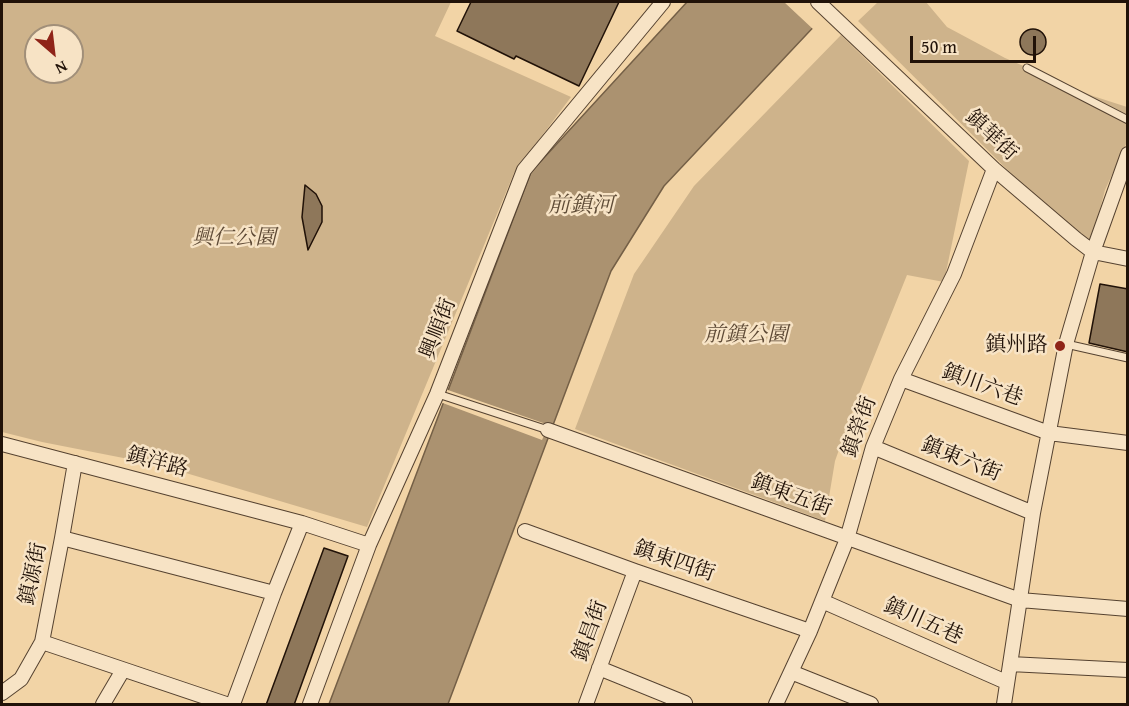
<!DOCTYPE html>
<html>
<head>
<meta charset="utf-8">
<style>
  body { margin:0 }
  #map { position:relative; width:1129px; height:706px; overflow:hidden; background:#f2d4a6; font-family:"Gentium Book Plus",serif }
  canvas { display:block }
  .frame { position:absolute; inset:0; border:3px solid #211208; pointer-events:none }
  .north { position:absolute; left:24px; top:24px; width:60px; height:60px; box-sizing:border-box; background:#f7e3c5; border:2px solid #a18f79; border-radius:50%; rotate:152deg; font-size:16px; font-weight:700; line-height:24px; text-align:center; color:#211208 }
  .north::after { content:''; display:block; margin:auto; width:21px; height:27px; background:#8f2418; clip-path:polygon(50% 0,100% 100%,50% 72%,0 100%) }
  .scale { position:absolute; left:910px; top:36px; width:126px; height:27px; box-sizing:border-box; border:3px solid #211208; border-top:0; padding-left:8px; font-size:18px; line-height:21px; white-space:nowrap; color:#211208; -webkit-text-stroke:4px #f7e3c5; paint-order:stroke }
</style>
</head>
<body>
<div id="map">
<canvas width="1129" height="706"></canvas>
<div class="frame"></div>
<div class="north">N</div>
<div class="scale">50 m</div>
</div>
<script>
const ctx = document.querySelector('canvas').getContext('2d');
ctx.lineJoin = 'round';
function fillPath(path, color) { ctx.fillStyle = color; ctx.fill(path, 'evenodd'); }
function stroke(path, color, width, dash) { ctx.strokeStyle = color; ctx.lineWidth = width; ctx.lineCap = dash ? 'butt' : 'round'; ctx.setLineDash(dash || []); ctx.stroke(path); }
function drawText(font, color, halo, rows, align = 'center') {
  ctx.font = font + ' "Gentium Book Plus","Noto Serif TC",serif'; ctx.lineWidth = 5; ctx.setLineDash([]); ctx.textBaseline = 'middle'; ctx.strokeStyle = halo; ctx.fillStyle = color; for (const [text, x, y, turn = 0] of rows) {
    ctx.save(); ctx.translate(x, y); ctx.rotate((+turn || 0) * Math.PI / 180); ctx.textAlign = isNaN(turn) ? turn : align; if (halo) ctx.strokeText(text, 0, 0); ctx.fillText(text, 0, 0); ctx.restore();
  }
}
fillPath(new Path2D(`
  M2,2H451L435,36L571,97L514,173L367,527L159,465L42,442L2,432ZM36,36H72V72H36Z
  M878,2H926L947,27L1005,58L1093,96L1127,107V142L1105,190L1089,251L858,21Z
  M841,35L969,161L944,282L907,275L857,399L835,461L825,521L575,429L634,274L694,186Z`), '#ceb38b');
const water = new Path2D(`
  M687,2H837L664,186L611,271L448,704H329L531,172Z`);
fillPath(water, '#ab9270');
stroke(water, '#745f46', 1.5);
fillPath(new Path2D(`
  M784,2H840L814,30Z
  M445,389L549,425L542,440L440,402Z`), '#f2d4a6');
const building = new Path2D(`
  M471,2H619L579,86L516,56L514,59L457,31Z
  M1020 42a13 13 0 1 1 26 0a13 13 0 1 1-26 0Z
  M305,185L316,194L322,206V222L308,250L302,217Z
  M1100,284L1128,289V352L1089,343Z
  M324,548L348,556L294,705H266Z`);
fillPath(building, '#8e775a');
stroke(building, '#211208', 1.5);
const lane = new Path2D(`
  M1027,68L1128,120
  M1066,344L1128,358
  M441,395L548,430`);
const street = new Path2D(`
  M818,2L994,169L1076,239L1093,252L1128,259
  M901,379L1049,433L1128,443
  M548,430L1020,600L1128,609
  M2,444L302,523L274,593L233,704
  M873,447L1033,513
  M302,523L369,545
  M525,531L635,571L810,631
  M62,538L274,593
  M822,601L1006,682
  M42,642L226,704
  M1010,664L1128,670
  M599,668L685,703
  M791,672L871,704
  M2,693L21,679L42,642L62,538L75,463
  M103,704L123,670
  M310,704L369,545L437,394L524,170L663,2
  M586,704L635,571
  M776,704L810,631L847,539L873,447L901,379L954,274L994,169
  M1004,704L1033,513L1066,344L1093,252L1128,154`);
stroke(lane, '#554230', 9);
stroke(street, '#554230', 16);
stroke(lane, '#f7e3c5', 7);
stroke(street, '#f7e3c5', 14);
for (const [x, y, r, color] of [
  [1060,346,6,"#8f2418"]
]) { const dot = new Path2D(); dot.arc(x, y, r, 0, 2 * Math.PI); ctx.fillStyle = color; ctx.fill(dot); stroke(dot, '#f7e3c5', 2); }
drawText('21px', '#211208', '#f7e3c5', [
  ["鎮華街",991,136,43],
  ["興順街",439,329,-69],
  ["鎮川六巷",982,386,20],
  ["鎮榮街",860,427,-70],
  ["鎮東六街",961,460,22],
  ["鎮洋路",157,463,15],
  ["鎮東五街",791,496,20],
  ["鎮東四街",674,562,19],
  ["鎮源街",34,574,-78],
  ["鎮川五巷",923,622,24],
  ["鎮昌街",591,631,-70]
]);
drawText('italic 21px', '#5e4a36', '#f7e3c5', [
  ["興仁公園",234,239],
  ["前鎮公園",746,336]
]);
drawText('21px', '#211208', '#f7e3c5', [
  ["鎮州路",1048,346]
], 'right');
drawText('italic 22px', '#5f4c37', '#f7e3c5', [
  ["前鎮河",581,206]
]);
</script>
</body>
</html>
